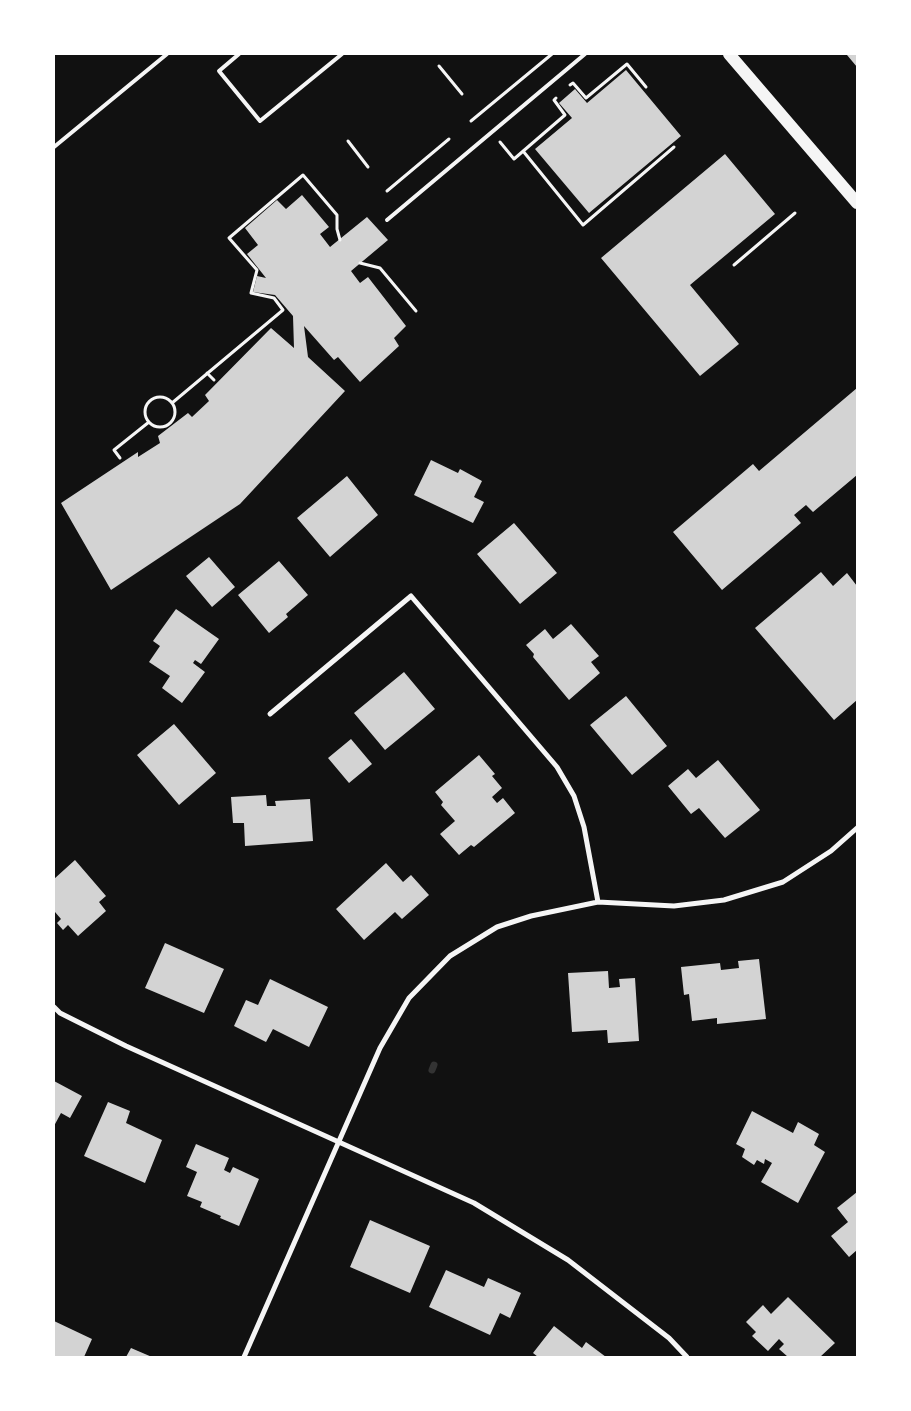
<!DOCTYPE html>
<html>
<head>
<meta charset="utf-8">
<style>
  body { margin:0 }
  #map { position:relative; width:911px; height:1411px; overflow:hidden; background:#111; font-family:"Varela Round",sans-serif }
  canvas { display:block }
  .frame { position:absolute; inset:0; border:55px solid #fff; pointer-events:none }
</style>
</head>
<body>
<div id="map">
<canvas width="911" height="1411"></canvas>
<div class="frame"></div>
</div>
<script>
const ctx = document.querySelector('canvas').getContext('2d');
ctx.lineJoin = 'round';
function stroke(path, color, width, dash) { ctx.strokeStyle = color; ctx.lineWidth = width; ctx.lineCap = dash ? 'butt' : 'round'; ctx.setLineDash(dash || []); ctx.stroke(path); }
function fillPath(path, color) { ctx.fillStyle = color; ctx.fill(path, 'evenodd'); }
stroke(new Path2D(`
  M432,1070L434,1065`), '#333', 7);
fillPath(new Path2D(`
  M849,54H857V67L847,55Z
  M626,70L681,136L589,213L535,149L572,118L559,103L575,89L587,103Z
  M725,154L775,214L690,285L739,344L700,376L601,258Z
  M302,195L329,227L320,234L330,247L367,217L388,240L351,271L360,283L368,277L406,326L394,338L399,346L360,382L338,357L334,360L304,326L308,357L345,391L240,504L111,590L61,503L138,452V457L160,443L158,436L188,413L192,417L209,401L205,395L271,328L294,348L293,316L275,295L253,292L257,276L266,278L247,254L258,245L245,228L277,200L286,209Z
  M857,388V475L813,512L806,505L794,515L801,523L722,590L673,532L753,464L759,471Z
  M431,460L458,473L460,469L482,481L474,497L484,502L473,523L414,495Z
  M347,476L378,515L330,557L297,518Z
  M514,523L557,573L520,604L477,554Z
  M209,557L235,587L212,607L186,576Z
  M279,561L308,595L286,614L288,617L269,633L238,595Z
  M821,572L833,586L847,573L857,586V700L834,720L755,628Z
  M176,609L219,639L201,664L195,660L193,663L205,672L182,703L162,688L170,676L149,662L160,646L153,641Z
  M571,624L599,656L591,662L600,673L569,700L533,657L534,654L526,645L545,629L553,639Z
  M404,672L435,709L385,750L354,713Z
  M626,696L667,746L632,775L590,725Z
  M174,724L216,773L179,805L137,755Z
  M351,739L372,764L349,783L328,758Z
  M479,755L495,774L492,776L502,788L492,797L497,803L503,798L515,813L474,847L471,845L459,855L440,834L455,821L441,805L443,802L435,792Z
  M718,760L760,810L725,838L699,808L691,814L668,786L688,769L696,778Z
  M266,795L267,806H276L275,801L310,799L313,841L245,846L244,823H233L231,797Z
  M75,860L106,896L99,902L106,911L78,936L68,925L63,930L57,923L61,919L55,912L54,913V879Z
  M386,863L403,882L411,875L429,895L402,919L395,912L364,940L336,909Z
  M165,943L224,969L204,1013L145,988Z
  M759,959L766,1019L717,1024V1018L692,1021L689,994L684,995L681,967L720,963L721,970L739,968L738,961Z
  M608,971L609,988L620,987L619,979L635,978L639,1041L608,1043L607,1030L572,1032L568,973Z
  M270,979L328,1007L309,1047L273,1029L266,1042L234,1026L246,1000L258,1005Z
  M54,1081L82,1096L70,1118L61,1113L54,1126Z
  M108,1102L130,1111L126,1123L162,1140L145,1183L84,1156Z
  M752,1111L793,1133L798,1122L819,1134L814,1145L825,1152L798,1203L761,1182L772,1163L765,1159L764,1164L757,1160L754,1165L742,1157L745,1149L736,1144Z
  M196,1144L229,1158L224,1170L230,1173L233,1167L259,1179L239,1226L220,1218L221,1216L200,1207L202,1202L187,1196L197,1172L186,1167Z
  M857,1192V1250L849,1257L831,1236L848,1222L837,1208Z
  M370,1220L430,1246L410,1293L350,1267Z
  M446,1270L484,1287L488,1278L521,1293L510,1318L500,1313L490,1335L429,1307Z
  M788,1297L835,1343L820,1357H788L779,1349L784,1344L779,1339L768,1351L752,1336L756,1332L746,1322L763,1305L771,1314Z
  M54,1321L92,1339L84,1357H54Z
  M554,1326L582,1348L586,1342L606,1357H538L533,1353Z
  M131,1348L152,1357H126Z`), '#d3d3d3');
stroke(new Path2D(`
  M439,66L462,94
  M570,85L573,83L586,98L627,64L646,87
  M471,121L552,54
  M348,141L368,167
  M500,142L514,159L565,115L554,100L556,98
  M523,151L583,225L674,147
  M387,191L449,139
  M360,263L380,268L416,311
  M734,265L795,213
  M207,373L214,380
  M145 412a15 15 0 1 1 30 0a15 15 0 1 1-30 0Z
  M172,403L283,310L274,298L251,293L257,270L229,238L303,175L337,215V229L340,240
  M120,458L114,450L149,422`), '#f5f5f5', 3);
stroke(new Path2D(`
  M239,54L219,71L260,121L342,54
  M54,147L167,54
  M387,220L585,54`), '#f5f5f5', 4);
stroke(new Path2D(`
  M270,714L411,596L557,767L574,796L584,827L598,902
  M54,1007L60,1013L126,1046L474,1203L568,1260L669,1338L687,1357
  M244,1357L380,1048L409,998L450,956L497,927L531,916L598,902L674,906L724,900L783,882L831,851L857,828`), '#f5f5f5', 5);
stroke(new Path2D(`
  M729,54L857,203`), '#f5f5f5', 12);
</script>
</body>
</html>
